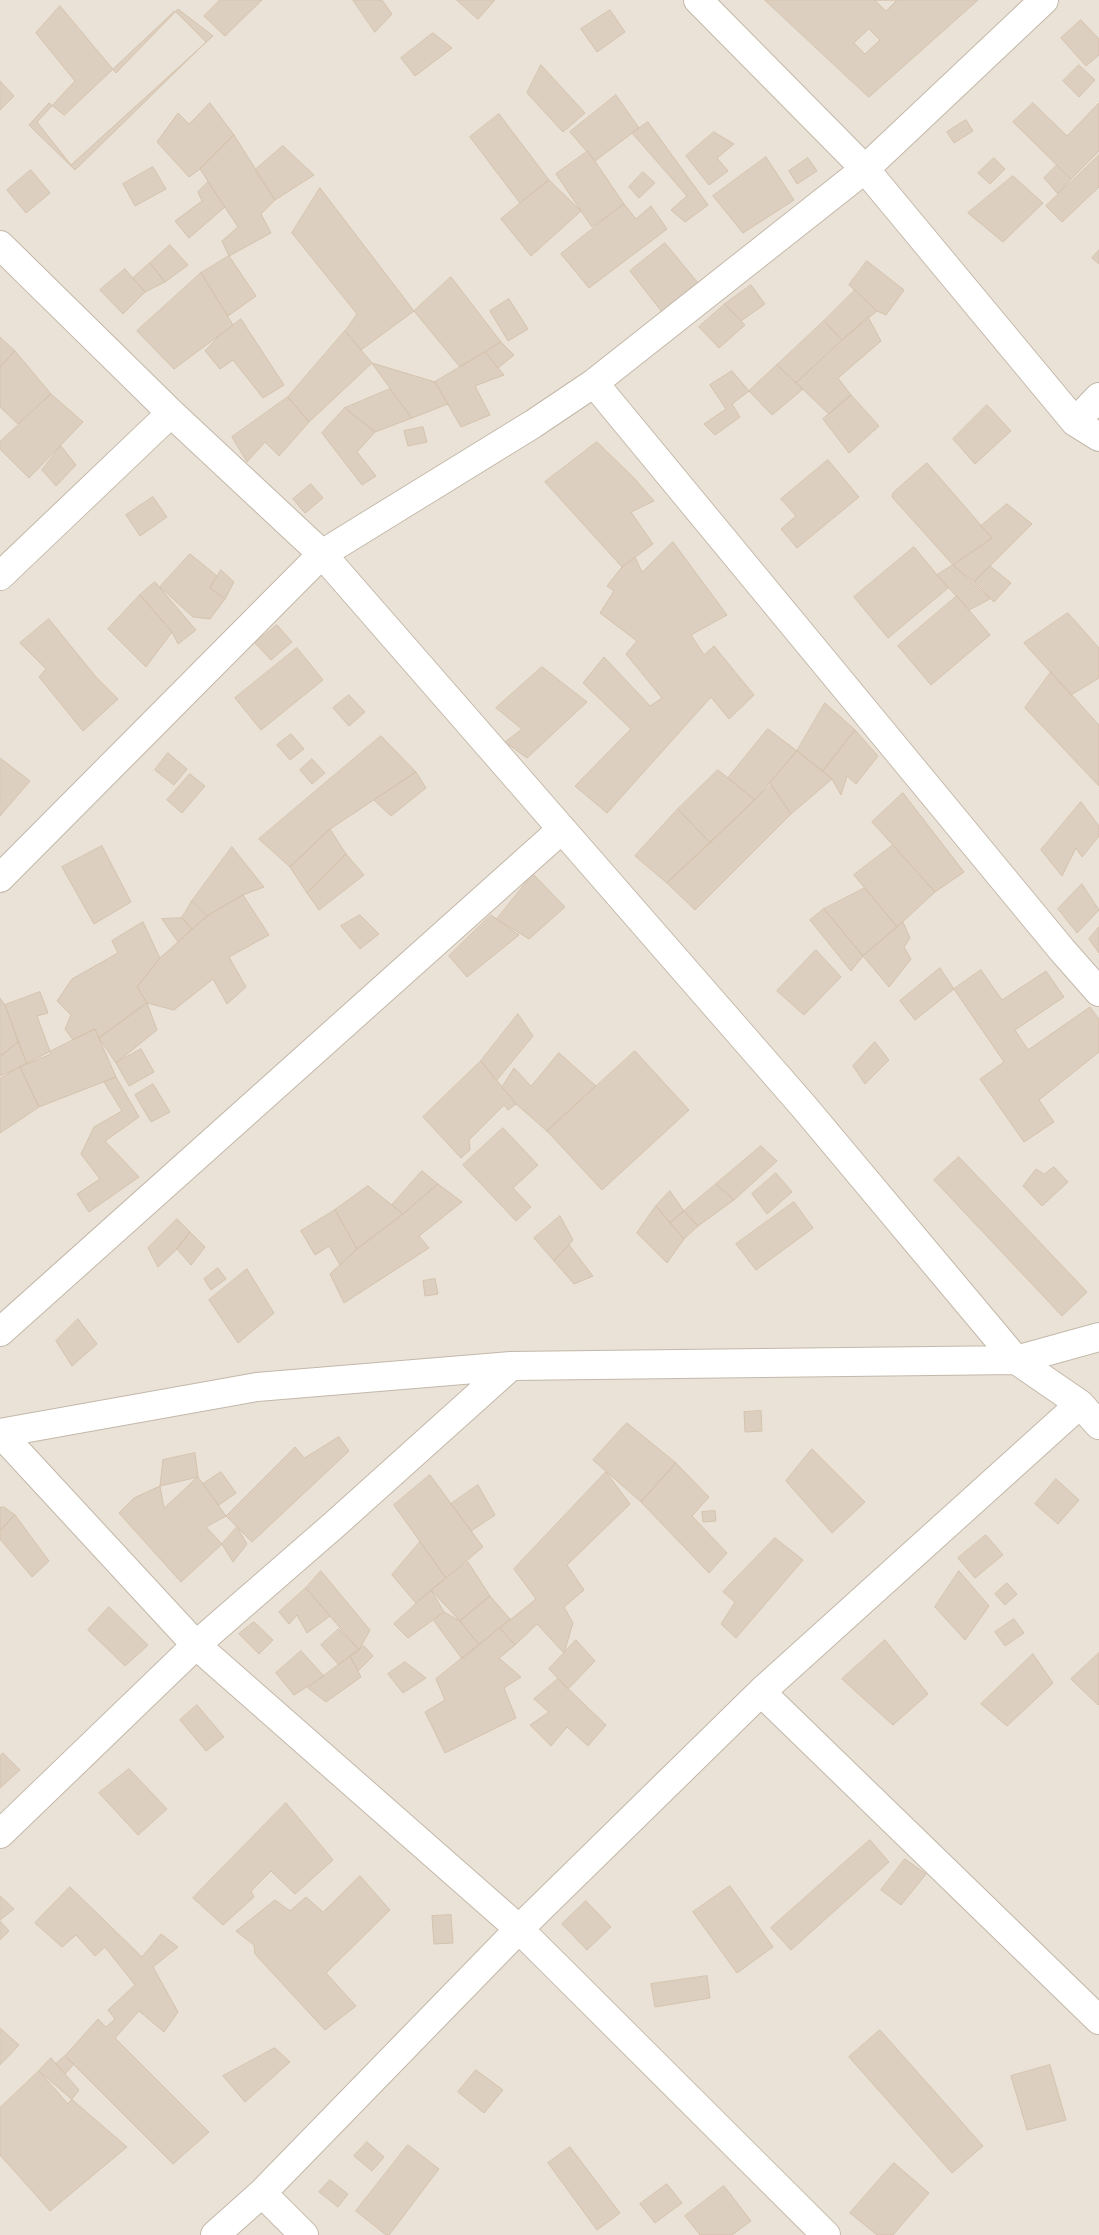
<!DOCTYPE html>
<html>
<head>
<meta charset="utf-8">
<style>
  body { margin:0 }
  canvas { display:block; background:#f6f1e8 }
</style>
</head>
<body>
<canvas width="1099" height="2235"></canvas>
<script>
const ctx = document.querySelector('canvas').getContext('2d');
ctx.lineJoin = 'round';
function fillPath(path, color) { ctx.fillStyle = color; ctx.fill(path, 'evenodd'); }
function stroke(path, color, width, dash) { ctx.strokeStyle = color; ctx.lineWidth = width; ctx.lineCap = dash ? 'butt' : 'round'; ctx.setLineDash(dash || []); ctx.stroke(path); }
fillPath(new Path2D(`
  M0,0H1099V2235H0Z`), '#eae2d6');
const building = new Path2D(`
  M220,0H262L225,36L204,16Z
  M353,0H382L392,14L375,32Z
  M457,0H495L478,19Z
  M765,0H978L869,97Z
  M875,0H897L886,11Z
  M60,6L116,73L178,9L213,36L71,165L37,122L75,81L36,33Z
  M610,10L625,32L597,52L581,29Z
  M175,11L206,42L75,170L29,125L49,103L64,115Z
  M1081,20L1099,39V55L1086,66L1061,38Z
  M869,29L880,40L865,54L854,43Z
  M433,33L452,48L415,76L401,58Z
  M541,65L585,113L563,132L527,93Z
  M1079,65L1095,80L1079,97L1063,81Z
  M0,81L14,96L0,110Z
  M616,95L639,128L595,161L570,132Z
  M210,103L234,135L200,169L189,177L157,142L178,113L189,124Z
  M1033,103L1067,136L1099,103V151L1071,179L1013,122Z
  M499,114L549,180L520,203L470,137Z
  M966,120L973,131L954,143L947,132Z
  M648,122L708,205L685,222L671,210L687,196L632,133Z
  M714,132L734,144L717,158L728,171L709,185L686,156Z
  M234,135L275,200L261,214L271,233L229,256L222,241L238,227L200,169Z
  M283,146L314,175L275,200L255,170Z
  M588,151L624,204L592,227L556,174Z
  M1099,155V187L1062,222L1046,206Z
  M766,157L794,200L743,233L713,196Z
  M808,158L817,171L797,184L789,171Z
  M994,158L1005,169L990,184L978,173Z
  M1057,165L1071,179L1058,194L1044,178Z
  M153,167L166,189L135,206L123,184Z
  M31,170L50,193L26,213L7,190Z
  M643,172L655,183L639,198L629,187Z
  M1013,176L1043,203L1003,242L968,213Z
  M549,180L581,211L531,256L501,219Z
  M208,182L225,207L189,238L175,221L202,201L198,192Z
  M320,188L414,311L361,350L345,331L357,314L292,233Z
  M624,204L636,219L651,206L667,229L589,288L561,254Z
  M665,243L698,283L662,312L630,271Z
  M170,245L188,265L165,282L150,263Z
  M1099,250V264L1092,258Z
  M229,256L256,296L228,316L201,273Z
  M867,261L904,290L886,315L877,311L849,285Z
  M150,263L165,282L145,292L133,278Z
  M125,269L145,292L123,314L100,290Z
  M201,273L233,325L174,369L137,331Z
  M451,277L501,342L460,367L414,311Z
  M751,285L765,304L741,321L725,304Z
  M855,290L877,311L842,340L824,321Z
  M509,299L528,329L508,341L490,311Z
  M725,304L745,325L719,348L699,327Z
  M868,317L881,341L838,378L851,395L829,414L796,383Z
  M241,319L284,385L263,398L233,360L220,369L205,351L217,338Z
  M824,321L842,340L796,383L777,365Z
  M345,331L372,363L309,422L288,397Z
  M0,337L15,351L0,367Z
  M501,342L514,355L498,368L485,352Z
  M15,351L51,394L18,424L0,407V367Z
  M485,352L504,375L475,386L490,415L461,427L435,382Z
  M372,363L435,382L448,404L412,418Z
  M777,365L803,389L772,415L749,391Z
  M732,371L749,391L732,404L740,417L715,435L704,424L726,409L710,385Z
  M390,389L412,418L375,432L345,408Z
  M51,394L83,422L29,478L0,449V442Z
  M851,395L879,426L849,453L823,419Z
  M288,397L309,422L279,456L265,442L247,462L232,437Z
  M987,405L1011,431L975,464L953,439Z
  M345,408L375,432L357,452L376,476L362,485L322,433Z
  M423,427L427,442L408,446L404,431Z
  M597,442L634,478L654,501L631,512L653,544L622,567L545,482Z
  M61,446L76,465L56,486L42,470Z
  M828,460L859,497L797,548L781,529L796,516L781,499Z
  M927,463L992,538L953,565L892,497L893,493Z
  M311,484L323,498L305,513L293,499Z
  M153,497L167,517L140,536L126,515Z
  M1007,504L1032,524L974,582L953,565L992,538L981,526Z
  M673,542L727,615L691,635L704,655L714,646L754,695L729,719L711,697L607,813L575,786L631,729L583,683L604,657L650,706L662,698L626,654L637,641L600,613L614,591L607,586L622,567L635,557L642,572Z
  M914,547L948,588L888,638L854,597Z
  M190,554L217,576L210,588L225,599L210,619L193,617L160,587Z
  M953,565L990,599L969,610L937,575Z
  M990,566L1011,583L994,602L974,582Z
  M221,570L234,582L225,599L210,588Z
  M155,582L196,630L178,644L172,632L140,595Z
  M140,595L172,632L146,667L108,629Z
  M957,596L990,635L931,685L898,646Z
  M1068,613L1099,648V678L1071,695L1024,643Z
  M49,619L96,677L118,699L83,731L39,677L46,669L20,643Z
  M277,625L292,642L271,660L255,643Z
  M297,648L323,680L261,730L235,698Z
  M542,667L587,702L527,758L505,742L522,729L496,708Z
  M1051,672L1099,725V786L1025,708Z
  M349,695L365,712L349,726L333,708Z
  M825,703L855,730L823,771L797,751Z
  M768,729L797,751L755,800L728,778Z
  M855,730L878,756L856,784L847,776L841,795L832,779L823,771Z
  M291,734L304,749L290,760L277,745Z
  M381,736L416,772L330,829L290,867L259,839Z
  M797,751L832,779L791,814L770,783Z
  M168,753L187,769L174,785L155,770Z
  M0,758L30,781L0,816Z
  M312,759L325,773L312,784L300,770Z
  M718,770L755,800L710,843L678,809Z
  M416,772L426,788L391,816L374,800Z
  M190,774L205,786L182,813L167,800Z
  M771,785L791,814L695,910L667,883Z
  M903,793L964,872L935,892L872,822Z
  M1081,802L1099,826V836L1082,857L1076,848L1062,876L1041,850Z
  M678,809L710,843L667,883L635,856Z
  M330,829L346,854L307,893L290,867Z
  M893,845L935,892L897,927L854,875Z
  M102,846L131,902L94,924L62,867Z
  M232,847L264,887L243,895L207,916L192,901Z
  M346,854L364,875L319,910L307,893Z
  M533,874L565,907L529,939L497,919Z
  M1082,884L1099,910L1077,933L1058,909Z
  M865,888L897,927L863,956L824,909Z
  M243,895L269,935L229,957L246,987L227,1004L213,979L174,1010L147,1003L137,987L160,958L207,916Z
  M192,901L207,916L192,929L182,918Z
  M824,909L863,956L851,971L810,920Z
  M360,915L379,934L360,949L341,926Z
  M491,915L519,935L467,977L449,956Z
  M182,918L192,929L178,942L162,919Z
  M143,922L160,958L137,987L147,1003L99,1038L95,1029L73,1040L65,1029L71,1015L57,1001L72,979L118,953L112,941Z
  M903,922L910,938L904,947L911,959L889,987L863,956Z
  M1099,927V953L1089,939Z
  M816,950L841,977L804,1015L777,991Z
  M940,968L954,989L915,1020L900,1001Z
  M981,970L1002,1000L1046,971L1064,997L1015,1030L1028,1050L1090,1007L1099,1019V1052L1039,1100L1054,1122L1024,1142L980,1079L1004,1062L954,989Z
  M40,992L48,1013L37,1016L51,1054L27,1064L5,1005Z
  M0,998L5,1005L18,1042L2,1055L0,1053Z
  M147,1003L157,1030L116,1063L99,1038Z
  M518,1014L533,1036L496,1081L481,1061Z
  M95,1029L116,1077L39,1107L20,1067Z
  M18,1042L27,1064L0,1076V1053L2,1055Z
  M875,1042L889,1060L865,1084L853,1066Z
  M141,1049L154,1072L129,1086L116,1063Z
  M635,1051L689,1110L602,1190L547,1131Z
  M559,1053L596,1086L547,1131L516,1104L502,1087L514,1068L531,1086Z
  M481,1061L516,1104L508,1110L504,1105L469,1140L470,1150L461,1158L423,1117Z
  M20,1067L39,1107L0,1133V1079Z
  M116,1077L139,1117L105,1141L139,1177L89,1212L77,1194L100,1179L81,1154L94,1127L122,1111L104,1082Z
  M153,1084L170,1112L151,1122L135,1095Z
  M503,1128L538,1165L513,1188L531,1207L516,1221L463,1165Z
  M761,1146L777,1161L734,1200L716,1184Z
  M959,1157L1087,1292L1062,1316L934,1180Z
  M1054,1167L1068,1182L1042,1206L1023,1186L1036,1169L1044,1174Z
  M422,1171L438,1184L403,1214L392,1205Z
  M776,1173L792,1192L767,1214L752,1194Z
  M438,1184L462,1202L419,1236L429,1248L344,1303L330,1274L357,1249L403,1214Z
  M716,1184L734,1200L698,1226L684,1211Z
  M368,1186L403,1214L357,1249L335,1210Z
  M670,1191L684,1211L670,1223L656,1206Z
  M794,1202L813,1228L756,1270L736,1244Z
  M656,1206L684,1239L667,1263L637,1233Z
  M335,1210L357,1249L340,1265L329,1246L315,1255L301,1231Z
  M684,1211L698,1226L684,1239L670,1223Z
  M560,1216L573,1240L554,1261L534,1238Z
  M177,1219L190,1232L177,1249L158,1267L148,1248Z
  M190,1232L205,1247L191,1265L177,1249Z
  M569,1245L593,1276L574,1284L554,1261Z
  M218,1268L226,1279L211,1290L204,1279Z
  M247,1269L274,1313L238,1343L209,1300Z
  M435,1279L438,1294L425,1296L423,1281Z
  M78,1319L97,1344L72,1366L56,1341Z
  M761,1411L762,1431L745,1432L744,1412Z
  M627,1423L676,1463L641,1502L593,1460Z
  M339,1437L349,1451L252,1542L226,1516L295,1447L304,1458Z
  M812,1449L865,1502L832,1533L786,1481Z
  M195,1453L198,1477L160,1486L163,1460Z
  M676,1463L709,1497L692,1516L727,1553L709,1573L641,1502Z
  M221,1472L236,1493L219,1505L203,1484Z
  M606,1472L630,1504L567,1565L584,1590L564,1607L573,1623L564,1653L537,1624L515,1645L500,1628L536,1599L514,1569Z
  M430,1475L483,1547L446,1578L394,1505Z
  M198,1477L226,1516L206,1527L222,1544L181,1582L119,1513L134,1498L160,1486L164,1508Z
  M1056,1479L1079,1500L1058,1524L1035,1504Z
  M478,1485L495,1515L471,1531L451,1504Z
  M4,1507L15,1515L0,1531V1508Z
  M715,1511L716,1521L703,1522L702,1512Z
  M15,1515L49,1561L32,1577L0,1539V1531Z
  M237,1527L247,1544L233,1562L222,1544Z
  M986,1535L1003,1555L975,1578L958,1558Z
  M775,1538L803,1560L736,1638L721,1624L735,1602L723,1592Z
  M420,1542L446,1578L416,1603L392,1575Z
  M468,1562L490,1596L460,1621L431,1590Z
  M321,1571L370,1630L359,1650L306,1588Z
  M959,1571L989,1606L965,1640L935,1607Z
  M1007,1583L1017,1594L1005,1605L995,1594Z
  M306,1588L330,1616L307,1633L297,1615L289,1624L279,1612Z
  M431,1590L444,1612L408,1638L394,1624Z
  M490,1596L510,1619L479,1645L460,1621Z
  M109,1607L148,1645L125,1666L88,1630Z
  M444,1612L460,1621L479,1645L462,1659L434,1621Z
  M1014,1619L1024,1633L1005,1646L995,1632Z
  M254,1622L273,1640L259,1654L239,1634Z
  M500,1628L515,1645L499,1658L521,1677L504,1688L516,1718L445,1753L425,1712L445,1700L436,1679Z
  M339,1629L359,1650L339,1665L321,1645Z
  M576,1640L595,1661L568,1689L549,1669Z
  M885,1640L928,1694L893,1725L842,1679Z
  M364,1646L373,1656L358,1671L350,1656Z
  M301,1651L324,1676L294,1695L276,1673Z
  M1099,1653V1704L1098,1705L1071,1679Z
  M1033,1654L1053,1683L1007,1726L981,1704Z
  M350,1656L361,1677L326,1702L308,1688Z
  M405,1662L426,1678L403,1693L388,1674Z
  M558,1679L606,1725L588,1746L567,1727L551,1746L530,1725L549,1712L534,1699Z
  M197,1705L224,1737L206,1751L180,1720Z
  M3,1753L20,1770L0,1788V1756Z
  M129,1769L167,1809L138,1835L99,1793Z
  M286,1803L333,1860L295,1894L271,1871L251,1891L254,1897L223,1925L193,1898Z
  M870,1840L889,1862L791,1950L771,1928Z
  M905,1859L926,1874L901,1905L881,1890Z
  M360,1876L390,1910L326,1973L356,2006L325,2030L255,1954L254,1945L236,1931L275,1900L290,1911L306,1897L323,1912Z
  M730,1886L773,1947L737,1973L693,1912Z
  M70,1887L142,1957L161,1934L178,1947L153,1967L178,2012L164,2032L139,2011L115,2038L209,2132L173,2164L65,2056L98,2019L106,2027L115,2019L108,2010L135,1985L105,1947L95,1956L76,1935L62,1947L35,1923Z
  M0,1896L14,1909L0,1920Z
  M586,1901L611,1927L587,1950L562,1924Z
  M451,1915L453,1943L434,1944L432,1916Z
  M0,1921L9,1931L0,1940Z
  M707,1976L710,1998L655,2007L651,1984Z
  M0,2028L19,2045L0,2065Z
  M880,2030L983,2146L952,2173L849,2057Z
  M275,2048L290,2062L245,2102L223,2076Z
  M65,2056L74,2064L65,2074L56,2064Z
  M51,2058L79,2090L68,2104L39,2071Z
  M1050,2065L1066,2120L1027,2130L1011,2076Z
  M476,2070L503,2090L484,2113L458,2092Z
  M39,2071L127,2147L50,2211L0,2155V2108Z
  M367,2142L384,2157L372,2171L354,2156Z
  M408,2145L439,2169L389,2235H386L356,2211Z
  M570,2147L620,2213L597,2230L548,2163Z
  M894,2163L929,2193L893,2235H877L850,2213Z
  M330,2180L348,2194L338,2207L319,2192Z
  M667,2184L682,2203L655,2223L640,2204Z
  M724,2186L751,2221L732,2235H700L685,2216Z`);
fillPath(building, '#dccfbf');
stroke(building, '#d5c3ae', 1);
const minor = new Path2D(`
  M698,0L865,169L1075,422L1099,437
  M0,245L171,413L322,554L805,1108L1016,1360L1080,1404L1099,1425
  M594,383L1062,950L1099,992
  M1075,422L1099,397
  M0,576L171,413
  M0,878L322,554L533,424L594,383L865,169L1044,0
  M0,1332L562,829
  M0,1433L196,1645L519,1929L826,2235
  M0,1433L257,1387L511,1366L1016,1360L1099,1337
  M761,1692L1099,2020
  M0,1834L196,1645L334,1525L511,1366
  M262,2193L304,2235
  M215,2235L262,2193L519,1929L761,1692L1080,1404`);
stroke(minor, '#c3b8a9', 30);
stroke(minor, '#fff', 28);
</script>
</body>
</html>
